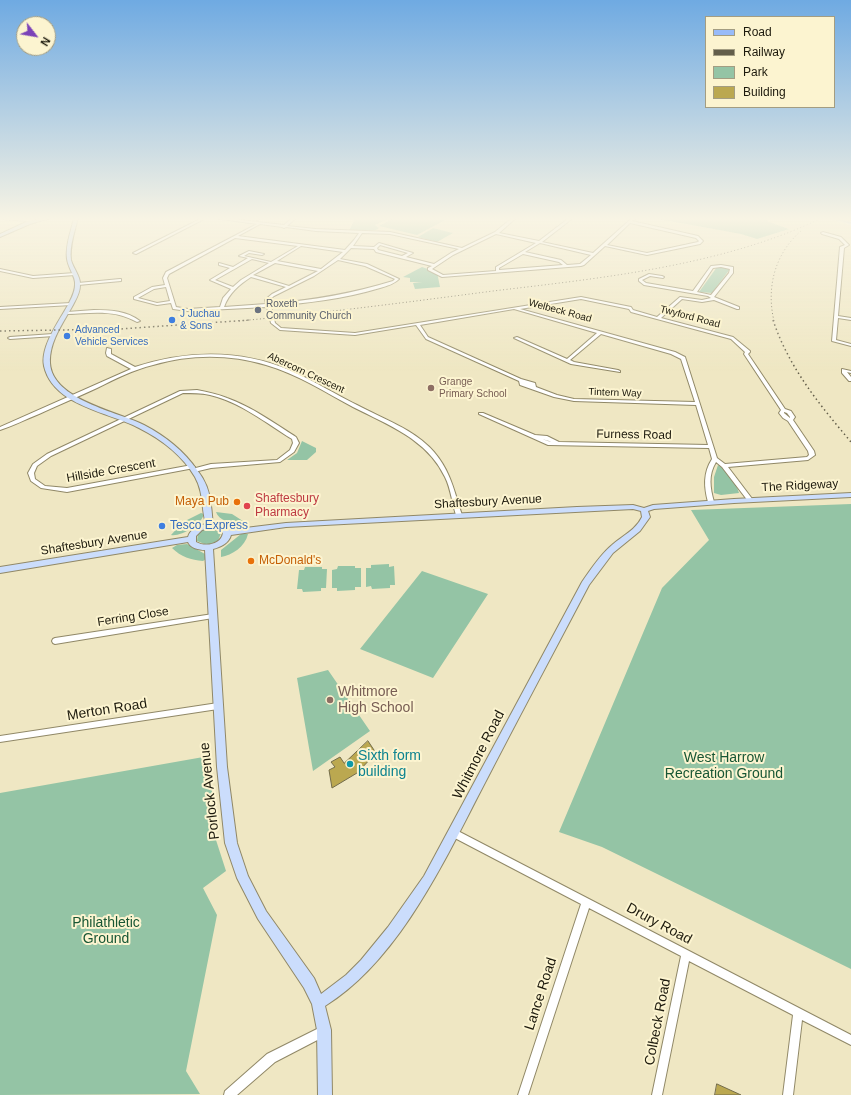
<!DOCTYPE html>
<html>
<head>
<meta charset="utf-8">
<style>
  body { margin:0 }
  #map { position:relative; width:851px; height:1095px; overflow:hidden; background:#efe7c3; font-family:Arial,sans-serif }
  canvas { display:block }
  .legend { position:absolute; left:705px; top:16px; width:130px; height:92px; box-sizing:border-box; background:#fcf4d0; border:1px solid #a39d82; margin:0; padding:5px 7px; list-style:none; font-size:12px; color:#1d1a0d }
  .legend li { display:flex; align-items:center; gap:8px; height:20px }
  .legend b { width:20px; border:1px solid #a39d82 }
  .north { position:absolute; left:16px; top:16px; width:40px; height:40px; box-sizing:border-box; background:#fcf4d0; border:1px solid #a39d82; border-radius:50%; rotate:121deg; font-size:11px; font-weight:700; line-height:16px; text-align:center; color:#1d1a0d }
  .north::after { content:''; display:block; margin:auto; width:14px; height:18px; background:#7b42b8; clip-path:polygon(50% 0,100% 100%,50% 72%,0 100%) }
</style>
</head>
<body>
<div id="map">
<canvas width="851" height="1095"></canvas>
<ul class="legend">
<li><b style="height:5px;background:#98bbf9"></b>Road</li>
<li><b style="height:5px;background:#635e4a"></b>Railway</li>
<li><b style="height:11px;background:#94c4a5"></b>Park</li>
<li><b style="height:11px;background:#bba850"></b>Building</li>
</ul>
<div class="north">N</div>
</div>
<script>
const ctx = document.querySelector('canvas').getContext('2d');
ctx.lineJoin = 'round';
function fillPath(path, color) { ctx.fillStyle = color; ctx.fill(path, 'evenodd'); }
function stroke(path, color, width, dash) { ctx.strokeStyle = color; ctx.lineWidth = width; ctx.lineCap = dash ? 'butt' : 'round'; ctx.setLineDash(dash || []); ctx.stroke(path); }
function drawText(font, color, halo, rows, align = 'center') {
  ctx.font = font + ' Arial,sans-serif'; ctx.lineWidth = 4; ctx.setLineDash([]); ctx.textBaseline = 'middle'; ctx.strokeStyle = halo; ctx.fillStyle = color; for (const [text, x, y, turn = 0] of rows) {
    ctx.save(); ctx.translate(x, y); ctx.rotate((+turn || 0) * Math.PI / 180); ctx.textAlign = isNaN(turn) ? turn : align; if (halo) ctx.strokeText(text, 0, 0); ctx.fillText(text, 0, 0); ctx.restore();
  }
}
fillPath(new Path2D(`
  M355,218H390L375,225L379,228L376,230L349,231Z
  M394,218H449L417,235L379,226Z
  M653,218H764L769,222L789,229L757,239L741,234Z
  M433,228L453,233L437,242L418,237Z
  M422,267L437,272L440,287L415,289L413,283L422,282H410V278L403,277Z
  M717,267L730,269L712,293L699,292Z
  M302,441L316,448V452L307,460H287L297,453Z
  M718,465C726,468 737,484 739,493L721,495L714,493V477Z
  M851,504V969L602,847L559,832L662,588L709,540L691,510Z
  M216,512L232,514L246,523C237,525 219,522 216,512Z
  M201,513L204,514C202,524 181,537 171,535L183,522Z
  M213,528L221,533L218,541L207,545L197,541L198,533L204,529Z
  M241,534H248C245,547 232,555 221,557V550Z
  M187,544L205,554L206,559L203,561C191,560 181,557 172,548L177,545Z
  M389,564V567L394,566L395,585H390V588L372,589L371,586L366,587V568H371V565Z
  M338,566H355V568H361V587H355V590L337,591V588H332V570L337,569Z
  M305,567H322V569H327L326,588H321V591L303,592L302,589H297L299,570H304Z
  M422,571L488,594L433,678L360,649Z
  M328,670L370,731L313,771L297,678Z
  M209,756L216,840L226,871L203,888L217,915L186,1071L200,1094L0,1095V793Z`), '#94c4a5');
const building = new Path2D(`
  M368,741L376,753L357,773L332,788L329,770L335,767L331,762L340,757L344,763Z
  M717,1084L741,1095H715Z`);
fillPath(building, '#bba850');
stroke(building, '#736c4b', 1);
const street = new Path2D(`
  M2,218H13L36,220L38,221L36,222L4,219Z
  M202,218H206L136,254L133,253Z
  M214,218H223L284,225L292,218H296L287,226L316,229L390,232L462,248L495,232L512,218H516L499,233L539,241L569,218H573L542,242L593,253L632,218H636L632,221L698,236L703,241L700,244L647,255L605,246L584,265L581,266L442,277L428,270V268L432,266L376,252L374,249L351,248L340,259L367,264L399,279C394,284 387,286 380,288C344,299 307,303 271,306L275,323L281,328L355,333L581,297L631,307L633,310L657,317L680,297L702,300L711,298L708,296L644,285L639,281V279L649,274L662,276L664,277L663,278L650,276L642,280L646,283L693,291L711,266L721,265L733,267V273L714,297L739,307V309H737L714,300L702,302L682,299L661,318L733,337L750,351V352L748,354L785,409L791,411L795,417L793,420L814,451L815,455L808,460L728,467L753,500L750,502L748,501L722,467L716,462C708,475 710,488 714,502L711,504L708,502C704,487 703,473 712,459L709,448L548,445L479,414V413H483L535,435L547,436L559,442L708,445L696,405L574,401L554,397L520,385L519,381L426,339L416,325L355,335L280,330L271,323L267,307L188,311L173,309L171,303L157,305L134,299V297L152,287L165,285L163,278L166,272L257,224ZM630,223L696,238L699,241L698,242L647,253L607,245ZM260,224L282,227L284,228L286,227L316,231L359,233L354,240L345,250L238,236ZM362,233L390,234L459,249L451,253L434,264L406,257L413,253L379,243L374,247L353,246ZM496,234L536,243L496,267V271L443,275L432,269L453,255ZM235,238L298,246L271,262L244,256L249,253L262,255L264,254L249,251L239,256L248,258L233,267L219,263V265L230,268L210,280L231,289L223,298L220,307L188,309L176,307L167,278L169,274ZM540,243L591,255L580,264L567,265L561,260L525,252ZM380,245L408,253L402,256L378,250L377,248ZM301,246L343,252L321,269L277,261ZM523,254L559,262L563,265L499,270V268ZM252,259L269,263L241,280L233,287L215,280ZM338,260L365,266L395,279L393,281C351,294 313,300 270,304L269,300L274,296L314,276ZM275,263L318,271L289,286L253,275ZM721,267L730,269L729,273L711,295L697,292L713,268ZM251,277L286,287L272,294L265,300L266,304L224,307C229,293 239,285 251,277ZM166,287L170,301L157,303L138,298L154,289ZM581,299L629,309L631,312L731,339L745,352L744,354L781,410L779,413L783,418L788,421L808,451L809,455L807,457L725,464L717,458L685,357L675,352L520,309ZM514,309L597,333L567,359L517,337L514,338L571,364L620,372V371L618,370L574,362L570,360L601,334L671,354L681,359L695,402L574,399L557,395L536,387L535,383L521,379L428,337L420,325ZM784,412L787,413L790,417V418L784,413ZM542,439L551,442L549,441Z
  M257,218H261L257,220L255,219Z
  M823,232L841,237L849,245L844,248L838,316L851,318V320L838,318L836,340L851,344V346L832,341L840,247L845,245L839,239L822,234L821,233Z
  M0,269L33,276L75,273L77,274L75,275L33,278L0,271Z
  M120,279H121V281L78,285L76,284L78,283Z
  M71,303L73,304L72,305L0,309V307Z
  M94,310C111,310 127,311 140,321L137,322C114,309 92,313 67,314L65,313L67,312Z
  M53,334H54V336L10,339L8,338L10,337Z
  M107,348L111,349V354L135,367C188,350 240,349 292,371C314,381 335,394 357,405C383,419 414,429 434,452C451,472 454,491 462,515L459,517L456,515C452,503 451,489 445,477C427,439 388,425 353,407C325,392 297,374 266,365C230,354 190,354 153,365C133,370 115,379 97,388C78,397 58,405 39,414C26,419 13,426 0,430V427L131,369L107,356L106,353Z
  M842,369L851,371V373L847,372L851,377V381H849L842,373Z
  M197,390C207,392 217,394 227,398C252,407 274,423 296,437L299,443L294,452L280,462L211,468L194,472L192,471L191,470L192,469L211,464L277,460L290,450L293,443L292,439C266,423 240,402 210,395C201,393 192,393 183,393L51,456L37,466L34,473L35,479L45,486L67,488L192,465L195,467L194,468L67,492L41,488L31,481L28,473L33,464L47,454L180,391Z
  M213,614H215L216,616L215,618H213L55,644L53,643L52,641L53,639L55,638Z
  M218,703L221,704L222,706L221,708L218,709L0,742V736Z
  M454,829L851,1035V1045L802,1020L793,1095H783L793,1015L689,961L662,1095H652L681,956L589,908L528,1095H518L581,904L451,836L450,833L451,830Z
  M323,1026L327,1027L328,1031L327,1035L275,1062L237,1095H224L225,1091L267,1054Z`);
const secondary = new Path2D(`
  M43,218H50L30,224L0,237V234L26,222Z
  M74,218H78C75,231 69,246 71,260C73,268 81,277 80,285C80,293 76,299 73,305C63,323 49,342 50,363C52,400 119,412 144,425C165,436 184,451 197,470C206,481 210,493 211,506C212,512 212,518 213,524L227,527L229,530L286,523L577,507L633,505L644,508L653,505L734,499L851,493V497L734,503L654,509L648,511L650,517L640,531L613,553L589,585C556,648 522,711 489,775C448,853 402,958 325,1006L331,1030L332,1095H318L317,1030L312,1004L304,988L258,919L237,878L225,843L217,767L205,550C199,550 190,548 188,542L0,573V567L188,537C190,529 198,526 206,524C201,508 204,493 195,477C183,456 161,439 139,428C109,412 53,406 44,366C40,347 59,321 68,305C71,299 75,292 75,285C76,277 68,268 67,259C65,246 71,231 74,218ZM633,509L641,511L642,517C636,530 622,536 612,545C600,555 591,569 582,582L424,876L388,927L361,960L346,975L321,994L314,978L266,911L248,876L237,843L227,767L213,549C221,547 229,543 231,535L286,527ZM210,528L221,531L223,533C221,545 205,547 196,542V536L202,530Z
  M839,218H851V220Z`);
const primary = new Path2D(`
  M830,218H837L851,222V224Z`);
stroke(street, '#908867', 2);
stroke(secondary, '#908867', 2);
stroke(primary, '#fff', 2);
fillPath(street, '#fff');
fillPath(secondary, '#cbddfc');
fillPath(primary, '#98bbf9');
stroke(new Path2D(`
  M239,321C324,313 409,302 493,291C602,278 722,266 822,218
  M774,321C766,287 775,253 802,230`), '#635e4a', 1, [1, 2.5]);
stroke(new Path2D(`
  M773,320C789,368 819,404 851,442
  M0,331L120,329L250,320`), '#635e4a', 1.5, [1.5, 3]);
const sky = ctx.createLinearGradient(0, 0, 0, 371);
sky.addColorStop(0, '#6faae2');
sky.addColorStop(0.59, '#f8f4e4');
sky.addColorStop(1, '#f8f4e400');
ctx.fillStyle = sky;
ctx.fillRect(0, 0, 851, 371);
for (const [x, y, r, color] of [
  [258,310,4,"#6b7280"],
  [172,320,4,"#3f7fe0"],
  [67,336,4,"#3f7fe0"],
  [431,388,4,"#8d6e63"],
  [237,502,4,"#e8710a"],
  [247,506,4,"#e0444e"],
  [162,526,4,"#3f7fe0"],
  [251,561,4,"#e8710a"],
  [330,700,4,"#8d6e63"],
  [350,764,4,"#0f9aa8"]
]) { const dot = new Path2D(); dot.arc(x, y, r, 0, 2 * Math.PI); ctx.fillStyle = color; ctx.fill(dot); stroke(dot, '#fcf4d0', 1.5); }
drawText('10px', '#5b616d', '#fcf4d0', [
  ["Roxeth",266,304],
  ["Community Church",266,316]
], 'left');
drawText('10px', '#1d1a0d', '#fcf4d0', [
  ["Welbeck Road",560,311,15],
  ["Twyford Road",690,317,15],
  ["Abercorn Crescent",306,373,25],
  ["Tintern Way",615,393,2]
]);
drawText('10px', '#366cbe', '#fcf4d0', [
  ["J Juchau",180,314],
  ["& Sons",180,326],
  ["Advanced",75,330],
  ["Vehicle Services",75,342]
], 'left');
drawText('10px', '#785e54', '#fcf4d0', [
  ["Grange",439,382],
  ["Primary School",439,394]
], 'left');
drawText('12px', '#1d1a0d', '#fcf4d0', [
  ["Furness Road",634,435,1],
  ["Hillside Crescent",111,471,-10],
  ["The Ridgeway",800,486,-3],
  ["Shaftesbury Avenue",488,502,-3],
  ["Shaftesbury Avenue",94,543,-9],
  ["Ferring Close",133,617,-9]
]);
drawText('12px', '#be3a42', '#fcf4d0', [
  ["Shaftesbury",255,499],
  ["Pharmacy",255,513]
], 'left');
drawText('12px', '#c56008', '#fcf4d0', [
  ["Maya Pub",229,502],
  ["McDonald's",259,561,"left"]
], 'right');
drawText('12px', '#366cbe', '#fcf4d0', [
  ["Tesco Express",170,526]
], 'left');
drawText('14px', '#785e54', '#fcf4d0', [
  ["Whitmore",338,692],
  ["High School",338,708]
], 'left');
drawText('14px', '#1d1a0d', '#fcf4d0', [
  ["Merton Road",107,710,-9],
  ["Whitmore Road",479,755,-63],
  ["Porlock Avenue",210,791,-96],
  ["Drury Road",659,924,28],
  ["Lance Road",541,994,-72],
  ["Colbeck Road",658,1022,-79]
]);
drawText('14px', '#0d838f', '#fcf4d0', [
  ["Sixth form",358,756],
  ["building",358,772]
], 'left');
drawText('14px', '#175634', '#fcf4d0', [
  ["West Harrow",724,758],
  ["Recreation Ground",724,774],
  ["Philathletic",106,923],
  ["Ground",106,939]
]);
</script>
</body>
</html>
